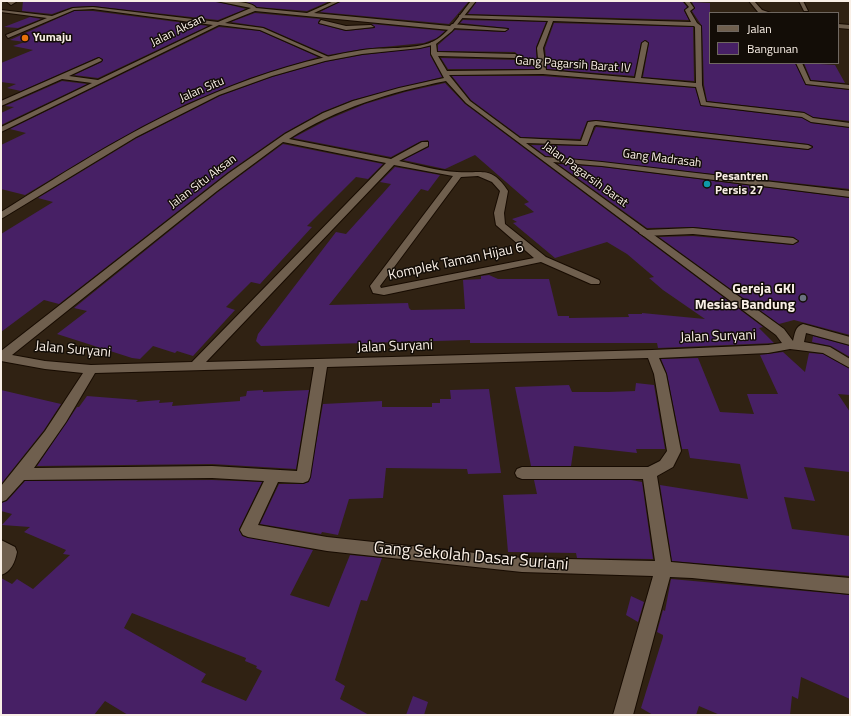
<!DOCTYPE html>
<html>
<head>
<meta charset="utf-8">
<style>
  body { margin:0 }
  #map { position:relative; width:851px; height:716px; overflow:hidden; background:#302213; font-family:"Titillium Web",sans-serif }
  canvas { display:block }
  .frame { position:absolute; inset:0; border:2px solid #f9efe6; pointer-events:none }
  .legend { position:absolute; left:709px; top:12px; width:130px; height:52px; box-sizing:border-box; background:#130d07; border:1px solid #6f6760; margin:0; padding:5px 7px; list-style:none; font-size:12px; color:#f9efe6 }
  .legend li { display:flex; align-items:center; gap:8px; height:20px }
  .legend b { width:20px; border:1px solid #6f6760 }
</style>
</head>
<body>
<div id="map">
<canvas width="851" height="716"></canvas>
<div class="frame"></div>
<ul class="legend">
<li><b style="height:5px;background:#6f5f4e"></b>Jalan</li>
<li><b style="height:11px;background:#472065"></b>Bangunan</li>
</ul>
</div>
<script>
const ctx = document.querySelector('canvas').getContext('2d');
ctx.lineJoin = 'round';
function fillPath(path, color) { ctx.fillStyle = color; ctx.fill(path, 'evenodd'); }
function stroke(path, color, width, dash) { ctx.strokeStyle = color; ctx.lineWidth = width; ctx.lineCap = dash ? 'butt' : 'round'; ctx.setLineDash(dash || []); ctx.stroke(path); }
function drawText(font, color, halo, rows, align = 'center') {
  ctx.font = font + ' "Titillium Web",sans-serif'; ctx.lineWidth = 3; ctx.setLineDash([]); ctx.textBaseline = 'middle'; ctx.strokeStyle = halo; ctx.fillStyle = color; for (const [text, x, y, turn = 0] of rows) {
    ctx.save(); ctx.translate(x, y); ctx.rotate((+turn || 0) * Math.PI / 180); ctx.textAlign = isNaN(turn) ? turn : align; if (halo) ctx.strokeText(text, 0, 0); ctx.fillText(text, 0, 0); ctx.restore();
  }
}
fillPath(new Path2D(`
  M23,1H215L246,9L218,20L93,6L72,7L52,14L22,11Z
  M243,1H330L307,11L257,7Z
  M341,1H469L449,24L320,12Z
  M477,1L683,2L687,7L684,11L689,20L468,14Z
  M692,2L710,3V63H795L806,85L849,90L850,121L813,117L804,112L707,101L704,85L702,26L692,11L695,8Z
  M74,11H93L208,26L98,78L74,75L102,62L103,59L98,57L21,91L7,88L16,84L1,82V63L33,50L13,46L25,42L10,40Z
  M255,13L320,19L318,22L319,24L346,31L375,28L372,24L445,31L437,38L424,43L363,49L328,55L264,27L231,22Z
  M30,17L41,19L18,28L4,27Z
  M463,20L546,22L536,47L537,69H448L441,58L515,60L519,56L515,52L438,51V45L455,30L505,32L509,29L508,28L460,23Z
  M554,23L693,27L694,81L643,77L649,43L646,40L641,43L634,76L547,69L545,48Z
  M219,27L260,31L318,57L250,78L186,104L105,147L25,195L1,189V145L26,133L10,129Z
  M430,47V55L442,77L352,100L322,112L284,133L228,172L59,304L44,300L1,332V234L53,202L38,198L137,138L220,96L272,77L325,62L362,55Z
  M804,63L835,65L845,83L811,80Z
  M452,76H543L695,88L701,106L802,118L811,123L850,128V189L546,156L531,145L587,146L596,127L808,150L813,146L808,144L596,120L587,121L580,139L521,137L471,100Z
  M62,81L87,84L1,125V113L14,107L5,106Z
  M445,83L465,104L763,327L759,328L774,343L658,348L657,343H470V340L261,346L256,341L258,334L336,232L346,234L384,192L391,184L380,182L395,167L440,175L428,191L421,189L329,305L408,303L409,308L411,310L465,309L463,280L481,279V276L489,275L498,279H549L558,316H569V318L629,317L628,314H642V313L705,319L663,290L649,278L654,277L627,254L607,242L555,258L513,223L517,222L512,219L534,212L524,204L529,202L475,155L445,169L403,160L429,147L428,140L421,141L391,157L293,138L327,120L365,104L405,92Z
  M283,144L383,164L368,179L356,177L307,226L312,227L260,284L251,282L226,307L235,310L193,356L177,351L175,353L153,346L140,359L132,358L57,334L87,311L74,308L218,192Z
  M558,164L602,167L850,198V335L794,320L779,324L659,237L693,236L793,245L799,242L794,237L693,227L647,228Z
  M813,336L850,346V357L831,346L812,342Z
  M783,352L805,372L809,353L823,354L850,369V395L838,394L850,412V472L804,467L815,501L784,497L792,529L850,536V576L672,561L660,485L748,499L740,464L690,458L688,449H682L667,374L661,359L698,358L720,412L754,414L747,394H778L760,355Z
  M636,383L654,385L665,449H636L637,453L574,446L571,466H531L515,387L569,385L572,392H608L635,391Z
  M489,389L501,473L468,474L467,469L386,468L383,498L349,499L338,535L322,532L321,534L260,524L279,484H303L309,482L323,404L382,401V407H432V403H440V399H451L450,390Z
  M1,390L61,404L44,430L1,484Z
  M263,390V392L309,390L296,469L212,464L37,466L77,407H79L87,396L138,400L136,402L160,400L159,403L173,402L172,406L240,401V397L246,396L247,391Z
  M212,480L262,482L239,529L242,536L313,550L290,595L329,607L350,555L382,558L367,601L361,600L335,680L345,686L340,699L369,715H128L105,701L94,715H1V578L12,584L17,579L33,589L70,555L63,554L66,550L24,532L30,527L2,525L12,514L1,511V503L7,501L25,481ZM132,613L246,658L245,661L257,666L256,668L262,671L246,701L201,682L206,674L124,628Z
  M534,480H631L642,482L653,559L577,558L576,553L508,552L503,495L537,494Z
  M671,579L850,595V699L801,677L798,699L792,696L790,715H720L699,706L696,715H653L641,708L663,637V635L657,632L663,610L665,611Z
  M631,596L644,602L638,622L626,615Z
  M413,696L428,702L424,715H406Z`), '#472065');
const lane = new Path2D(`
  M6,1H16V2L11,5Z
  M693,228L793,238L798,241L793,244L693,234L644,236L639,233L644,230Z`);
const street = new Path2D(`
  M216,1C224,1 253,1 256,8L307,13L334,1H340L314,13L450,26L452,24L508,29L505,31L452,28L450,30L255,11L225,23L263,28L331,58L326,59L260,30L219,25L1,132V127L92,83L62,79L1,106V101L99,58L102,60L101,61L69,76L98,80L213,25L93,9L74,10L8,38L6,35L47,18L1,12V10L52,16L73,8L93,7L218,22L251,8Z
  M684,1H689L694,8L690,11L697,23L701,26L702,85L706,102L804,113L813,118L850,123V127L811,122L802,117L701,105L696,87L543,74L449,75L470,101L520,138L581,141L588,122L596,121L808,145L812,147L808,149L596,125L594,126L587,145L526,143L545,157L602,162L850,191V197L602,166L553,162L784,329L793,341C795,333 795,327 803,324L850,337V345L806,333L804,342L830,347L850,359V368L823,353L790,349L768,353L659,358L666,374L681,451L673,467L657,476L671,562L850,578V594L692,578L670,577L633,715H613L653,576L522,572L327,551L248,537L243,535L240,530L264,481L212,478L24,480L6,500L1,502V486L45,431L83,373L45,369L1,361V351L229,173L285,134L323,113L353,101L399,88L444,78L431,54V42L436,43L437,52L515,54L518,56L515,58L438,56L447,71L539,70L537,48L548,21L461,18L459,15L691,22L685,10L689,7ZM553,21L694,26L695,27L696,83L641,78L648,43L645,41L642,43L635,78L546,70L543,48ZM446,81L466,103L776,335L782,343L768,345L652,350L206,362L394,165L453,176L370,286L373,293L384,295L541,262L591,284H599L600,282L599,280L546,257L505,224L504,213L508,191C491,165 482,174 457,172C438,171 418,165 399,161L428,146V142H422L391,159L289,139C337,108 391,92 446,81ZM283,142L386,163L192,362L91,365L45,361L12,355L217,191ZM478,176L492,182L500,191L494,213L496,225L534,258L381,288L380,286L461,177ZM648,358L654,374L667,451L660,461L648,467H522L517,469L515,473L517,477L522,479H643L655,561L522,558L327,537L258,525L278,482L303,483L308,481L310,477L327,367ZM314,367L297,471L212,466L34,468L66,422L95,373Z
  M749,1H754L762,10L771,13L758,12Z
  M799,1H803L808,11H804Z
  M321,20L346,26L371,25L374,27L346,30L319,23Z
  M838,24L850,25V29L838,28Z
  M796,63H802L810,81L850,85V89L806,84Z
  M1,540L15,547L17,552C15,562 11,572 1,575Z`);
const secondary = new Path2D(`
  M471,1H476L452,31L436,44L420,48L362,54L325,61L272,76L219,95L136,137L1,219V212C70,169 139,124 215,93C262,73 312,58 363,50C383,47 413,50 432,42C448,35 460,14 471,1Z`);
stroke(lane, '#170b01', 2);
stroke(street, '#170b01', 2);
stroke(secondary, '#170b01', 2);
fillPath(lane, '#6f5f4e');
fillPath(street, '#6f5f4e');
fillPath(secondary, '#6f5f4e');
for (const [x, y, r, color] of [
  [25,38,4,"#e8710a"],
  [707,184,4,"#0f9aa8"],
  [803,298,4,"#6b7280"]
]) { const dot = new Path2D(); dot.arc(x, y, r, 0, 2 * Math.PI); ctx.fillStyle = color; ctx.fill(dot); stroke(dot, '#130d07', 1.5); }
drawText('12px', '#f9efe6', '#130d07', [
  ["Jalan Aksan",178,31,-26],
  ["Gang Pagarsih Barat IV",573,65,4],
  ["Jalan Situ",202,90,-23],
  ["Gang Madrasah",662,159,7],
  ["Jalan Pagarsih Barat",585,175,36],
  ["Jalan Situ Aksan",203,182,-37]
]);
drawText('bold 12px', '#f9efe6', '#130d07', [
  ["Yumaju",33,38],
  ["Pesantren",715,177],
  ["Persis 27",715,191]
], 'left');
drawText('14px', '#f9efe6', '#130d07', [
  ["Komplek Taman Hijau 6",456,262,-12],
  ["Jalan Suryani",718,337,-2],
  ["Jalan Suryani",395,347,-2],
  ["Jalan Suryani",73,350,5]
]);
drawText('bold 14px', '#f9efe6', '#130d07', [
  ["Gereja GKI",795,290],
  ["Mesias Bandung",795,306]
], 'right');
drawText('17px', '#f9efe6', '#130d07', [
  ["Gang Sekolah Dasar Suriani",471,557,5]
]);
</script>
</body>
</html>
